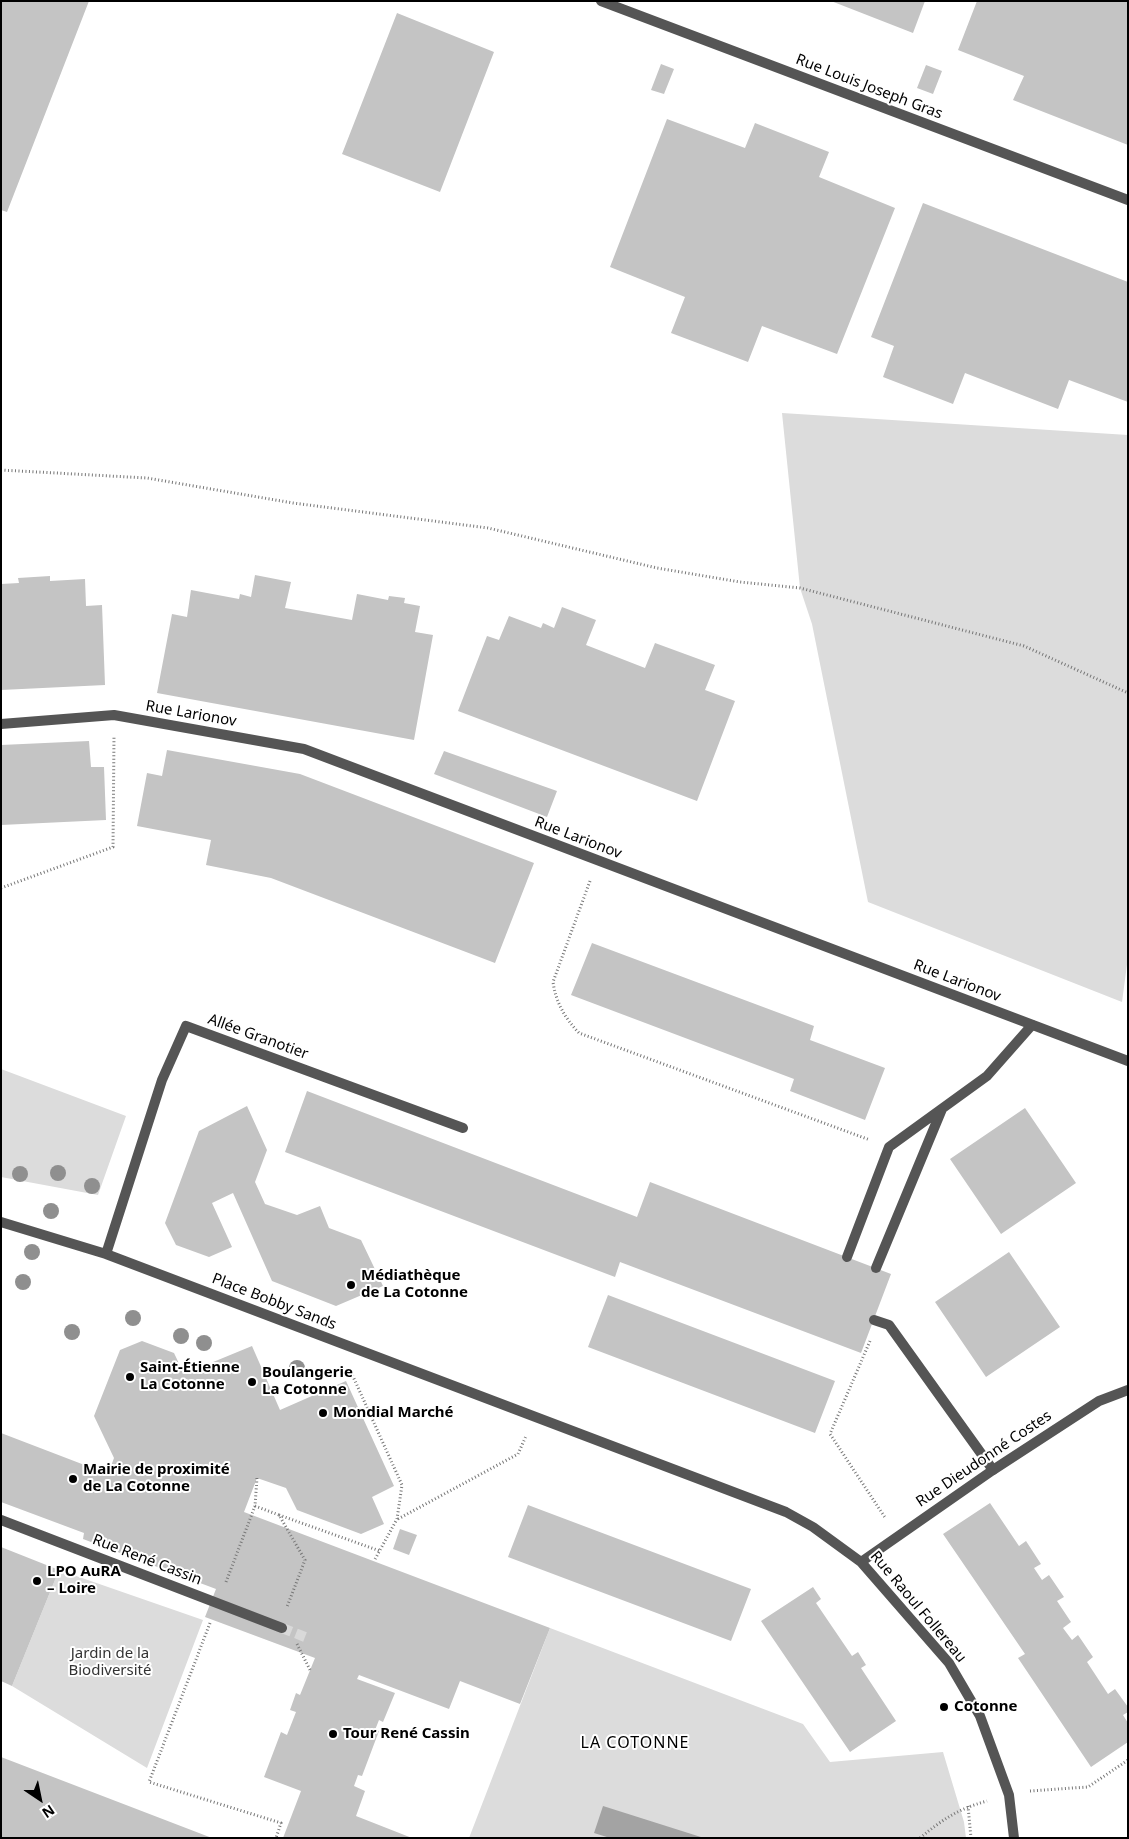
<!DOCTYPE html>
<html>
<head>
<meta charset="utf-8">
<style>
  body { margin:0 }
  #map { position:relative; width:1129px; height:1839px; overflow:hidden; background:#fff; font-family:"Noto Sans",sans-serif }
  canvas { display:block }
  .frame { position:absolute; inset:0; border:2px solid #000; pointer-events:none }
  .north { position:absolute; left:15px; top:1774px; width:50px; height:50px; -webkit-text-stroke:4px #fff; paint-order:stroke; rotate:146deg; font-size:14px; font-weight:700; line-height:20px; text-align:center; color:#000 }
  .north::after { content:''; display:block; margin:auto; width:18px; height:22px; background:#000; clip-path:polygon(50% 0,100% 100%,50% 72%,0 100%) }
</style>
</head>
<body>
<div id="map">
<canvas width="1129" height="1839"></canvas>
<div class="frame"></div>
<div class="north">N</div>
</div>
<script>
const ctx = document.querySelector('canvas').getContext('2d');
ctx.lineJoin = 'round';
function fillPath(path, color) { ctx.fillStyle = color; ctx.fill(path, 'evenodd'); }
function stroke(path, color, width, dash) { ctx.strokeStyle = color; ctx.lineWidth = width; ctx.lineCap = dash ? 'butt' : 'round'; ctx.setLineDash(dash || []); ctx.stroke(path); }
function drawText(font, color, halo, rows, align = 'center') {
  ctx.font = font + ' "Noto Sans",sans-serif'; ctx.lineWidth = 4; ctx.setLineDash([]); ctx.textBaseline = 'middle'; ctx.strokeStyle = halo; ctx.fillStyle = color; for (const [text, x, y, turn = 0] of rows) {
    ctx.save(); ctx.translate(x, y); ctx.rotate((+turn || 0) * Math.PI / 180); ctx.textAlign = isNaN(turn) ? turn : align; if (halo) ctx.strokeText(text, 0, 0); ctx.fillText(text, 0, 0); ctx.restore();
  }
}
fillPath(new Path2D(`
  M782,413L1128,435V957L1122,1002L868,902L812,624L800,588Z
  M1,1069L126,1116L98,1195L1,1177Z
  M59,1570L203,1620L147,1768L12,1686Z
  M550,1628L803,1724L830,1762L943,1752L964,1822L966,1838H469Z`), '#dcdcdc');
fillPath(new Path2D(`
  M603,1806L704,1838H610L594,1833Z`), '#a3a3a3');
fillPath(new Path2D(`
  M1,1H89L7,212L1,210Z
  M831,1H925L913,33Z
  M977,1H1128V145L1013,100L1024,76L958,50Z
  M397,13L494,52L440,192L342,154Z
  M661,64L674,69L664,94L651,90Z
  M926,65L942,71L933,94L917,88Z
  M667,119L745,148L755,123L829,152L819,177L895,208L837,354L762,326L748,362L671,333L685,297L610,267Z
  M923,203L1128,282V402L1069,380L1058,409L965,373L953,404L883,377L894,346L871,337Z
  M255,575L291,582L285,608L352,620L357,594L388,600L389,596L405,598L404,603L420,606L415,632L433,635L414,740L157,693L172,614L187,617L191,590L239,599L240,594L251,597Z
  M50,576V581L85,579L86,606L102,605L105,685L1,690V584L19,583L18,578Z
  M562,607L596,620L586,645L645,668L655,643L715,665L705,690L735,701L697,801L458,711L487,636L499,640L509,616L541,628L543,623L554,628Z
  M89,741L91,767H104L106,820L1,825V745Z
  M167,750L300,774L534,863L495,963L271,878L206,865L211,840L137,826L147,773L162,776Z
  M444,751L557,791L547,817L434,774Z
  M592,943L814,1026L810,1040L885,1068L865,1120L790,1091L794,1079L571,995Z
  M307,1091L637,1217L650,1182L891,1274L861,1353L620,1262L615,1277L285,1152Z
  M247,1106L267,1150L255,1182L265,1204L297,1215L320,1206L329,1228L361,1240L383,1286L336,1306L272,1281L233,1193L212,1203L232,1247L209,1257L176,1245L165,1223L199,1131Z
  M1025,1108L1076,1183L1001,1234L950,1159Z
  M1009,1252L1060,1327L986,1377L935,1302Z
  M608,1295L835,1381L815,1433L588,1347Z
  M142,1341L174,1353L184,1374L252,1346L280,1410L346,1381L394,1486L372,1497L384,1524L361,1534L297,1510L286,1488L257,1478L244,1512L550,1628L520,1704L460,1681L449,1709L359,1675L357,1679L395,1693L383,1722L379,1720L375,1730L379,1731L362,1776L358,1775L354,1786L365,1791L356,1816L412,1838H283L301,1791L264,1777L281,1732L287,1735L296,1712L290,1710L296,1693L300,1695L315,1658L205,1617L216,1589L83,1539L84,1533L1,1502V1433L108,1474L114,1458L94,1416L120,1350Z
  M990,1503L1019,1546L1026,1541L1041,1564L1034,1568L1042,1580L1049,1575L1064,1597L1057,1601L1071,1622L1063,1628L1072,1640L1078,1635L1093,1657L1087,1662L1108,1694L1115,1689L1128,1707V1712L1123,1715L1128,1723V1742L1091,1767L1018,1658L1025,1654L943,1534Z
  M528,1505L751,1589L731,1641L508,1557Z
  M400,1529L417,1535L409,1555L393,1549Z
  M1,1547L59,1570L12,1686L1,1681Z
  M813,1587L821,1599L816,1603L852,1656L858,1652L866,1665L861,1668L896,1721L850,1752L761,1621Z
  M1,1757L212,1838H1Z`), '#c4c4c4');
stroke(new Path2D(`
  M282,1628L305,1637`), '#d9d9d9', 10, [10, 5]);
stroke(new Path2D(`
  M1,470L147,478L293,503L488,528L657,568L740,582L800,588L1024,646L1128,693
  M590,881L553,982C556,1003 565,1018 579,1033L870,1140
  M1,888L113,847L114,736
  M870,1341L830,1434L886,1519
  M351,1372L402,1485L397,1519L374,1561
  M257,1478L255,1506L279,1515L305,1560L287,1607
  M279,1515L380,1551
  M398,1519L518,1454L526,1436
  M226,1582L255,1506
  M210,1623L149,1782L281,1823L276,1838
  M297,1644L310,1670
  M1030,1791L1088,1787L1128,1760
  M968,1806L971,1838
  M920,1838C943,1819 958,1809 987,1801`), '#777', 3, [1, 2.5]);
stroke(new Path2D(`
  M847,1257L889,1147L987,1076L1032,1025
  M876,1268L942,1109
  M874,1320L889,1325L993,1470`), '#555', 10);
stroke(new Path2D(`
  M601,1L1128,200
  M1,724L114,715L304,749L1128,1061
  M1,1222L106,1254L786,1512L813,1527L861,1562L949,1663L980,1716L1009,1795L1014,1838
  M106,1254L162,1080L186,1026L463,1128
  M1,1520L282,1628
  M861,1562L993,1470L1099,1401L1128,1390`), '#555', 10);
ctx.fillStyle = '#8f8f8f';
for (const [x, y] of [
  [58,1173],
  [20,1174],
  [92,1186],
  [51,1211],
  [32,1252],
  [23,1282],
  [133,1318],
  [72,1332],
  [181,1336],
  [204,1343],
  [297,1368]
]) { ctx.beginPath(); ctx.arc(x, y, 8, 0, 2 * Math.PI); ctx.fill(); }
for (const [x, y, r, color] of [
  [351,1285,5,"#000"],
  [130,1377,5,"#000"],
  [252,1382,5,"#000"],
  [323,1413,5,"#000"],
  [73,1479,5,"#000"],
  [37,1581,5,"#000"],
  [944,1707,5,"#000"],
  [333,1734,5,"#000"]
]) { const dot = new Path2D(); dot.arc(x, y, r, 0, 2 * Math.PI); ctx.fillStyle = color; ctx.fill(dot); stroke(dot, '#fff', 2); }
drawText('15px', '#000', '#fff', [
  ["Rue Louis Joseph Gras",869,87,21],
  ["Rue Larionov",191,714,10],
  ["Rue Larionov",578,838,21],
  ["Rue Larionov",957,981,21],
  ["Allée Granotier",258,1037,20],
  ["Place Bobby Sands",274,1302,21],
  ["Rue Dieudonné Costes",984,1459,-34],
  ["Rue René Cassin",147,1560,21],
  ["Rue Raoul Follereau",918,1607,50]
]);
drawText('bold 15px', '#000', '#fff', [
  ["Médiathèque",361,1276],
  ["de La Cotonne",361,1293],
  ["Saint-Étienne",140,1368],
  ["La Cotonne",140,1385],
  ["Boulangerie",262,1373],
  ["La Cotonne",262,1390],
  ["Mondial Marché",333,1413],
  ["Mairie de proximité",83,1470],
  ["de La Cotonne",83,1487],
  ["LPO AuRA",47,1572],
  ["– Loire",47,1589],
  ["Cotonne",954,1707],
  ["Tour René Cassin",343,1734]
], 'left');
drawText('15px', '#333', '#fff', [
  ["Jardin de la",110,1654],
  ["Biodiversité",110,1671]
]);
ctx.letterSpacing = '1px';
drawText('16px', '#000', '#fff', [
  ["LA COTONNE",635,1743]
]);
ctx.letterSpacing = '0px';
</script>
</body>
</html>
